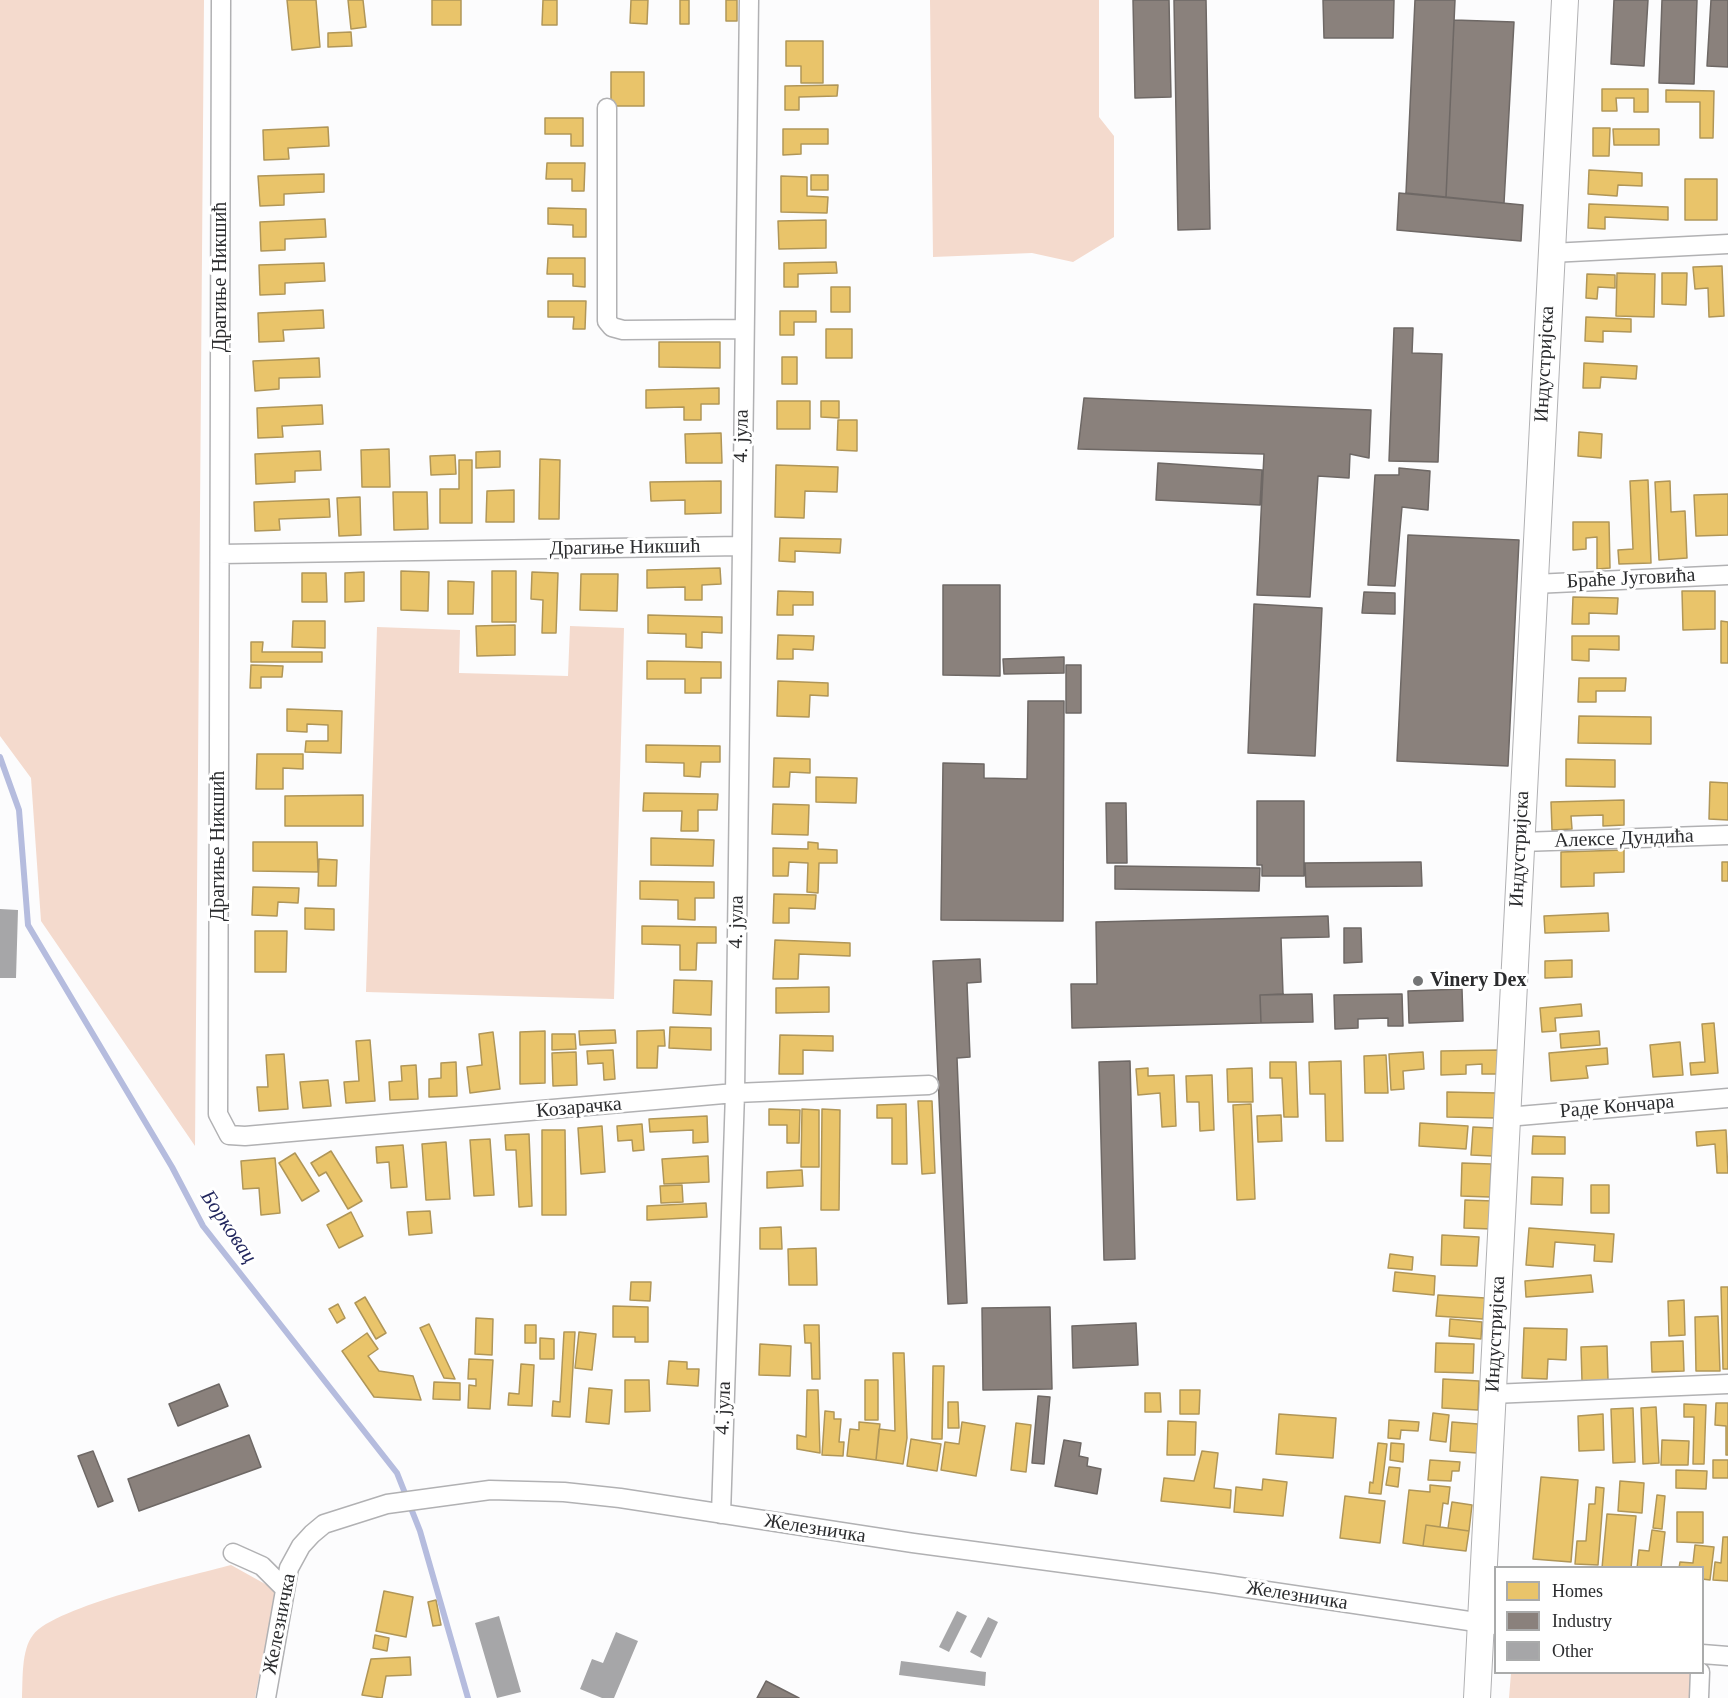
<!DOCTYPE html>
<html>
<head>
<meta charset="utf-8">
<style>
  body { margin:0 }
  #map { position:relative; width:1728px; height:1698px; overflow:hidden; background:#fcfcfd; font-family:"Times New Roman",serif }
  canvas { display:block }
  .legend { position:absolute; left:1494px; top:1566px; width:210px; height:108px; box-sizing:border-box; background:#fff; border:2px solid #aaabab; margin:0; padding:8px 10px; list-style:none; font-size:18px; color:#2b2c2e }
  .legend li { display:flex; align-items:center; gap:12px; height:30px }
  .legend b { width:30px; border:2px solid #aaabab }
</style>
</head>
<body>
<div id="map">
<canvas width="1728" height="1698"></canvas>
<ul class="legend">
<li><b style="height:16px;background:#e9c46a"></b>Homes</li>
<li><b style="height:16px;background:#8a817c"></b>Industry</li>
<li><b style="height:16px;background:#a6a6a8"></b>Other</li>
</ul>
</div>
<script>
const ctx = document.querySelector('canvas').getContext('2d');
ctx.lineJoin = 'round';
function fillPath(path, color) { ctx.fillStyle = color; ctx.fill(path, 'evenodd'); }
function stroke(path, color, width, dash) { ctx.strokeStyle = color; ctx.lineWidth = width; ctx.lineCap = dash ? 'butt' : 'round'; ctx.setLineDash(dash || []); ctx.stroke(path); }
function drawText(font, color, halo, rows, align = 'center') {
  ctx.font = font + ' "Times New Roman",serif'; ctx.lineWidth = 6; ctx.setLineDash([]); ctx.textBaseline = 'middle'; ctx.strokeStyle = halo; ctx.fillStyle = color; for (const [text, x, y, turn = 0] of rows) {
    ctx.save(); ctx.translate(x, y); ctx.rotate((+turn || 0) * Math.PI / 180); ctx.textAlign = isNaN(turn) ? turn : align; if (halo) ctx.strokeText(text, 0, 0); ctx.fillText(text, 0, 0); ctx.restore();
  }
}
fillPath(new Path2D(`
  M0,0H204L195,1146L41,921L31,778L0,736Z
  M930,0H1099V117L1114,136V237L1073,262L1032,253L933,257Z
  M570,626L624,628L614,999L366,992L377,627L460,630L459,673L568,676Z
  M231,1565L276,1590L255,1698H22C23,1680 21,1650 33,1635C55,1606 191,1576 231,1565Z
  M1511,1673H1692L1694,1698H1509Z`), '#f4dacd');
const homes = new Path2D(`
  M287,0H316L320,47L292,50Z
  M348,0H363L366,27L351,29Z
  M432,0H461V25H432Z
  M543,0H557V25H542Z
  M631,0H648L647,24L630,23Z
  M680,0H689V24H680Z
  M726,0H737V21H726Z
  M351,32L352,46L328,47V33Z
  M786,41H823V83H801V66H786Z
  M611,72H644V106H611Z
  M838,85L837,96L799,97V110H785V86Z
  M1602,89H1648V112H1634V98H1616L1617,111H1602Z
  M1666,90L1714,91L1713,138H1700V102H1666Z
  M545,118H583V146H571V134H545Z
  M328,127L329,146L288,148L289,159L264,160L263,130Z
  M1593,128H1610L1609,156H1593Z
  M783,129H828V144H801V154L783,155Z
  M1613,129H1659V145H1614Z
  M547,163H585L584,191H572V179H546Z
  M1589,170L1642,173V186L1618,185L1617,196L1588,194Z
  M324,174V192L284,194V205L260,206L258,176Z
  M811,175H828V190H811Z
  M781,176L807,177V196L828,197L827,213L781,212Z
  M1685,179H1717V220H1685Z
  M1589,204L1668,207V220L1605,217V229L1588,228Z
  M548,208L586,209V237H573V225L548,224Z
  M325,219L326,237L285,239V250L261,251L260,222Z
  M826,220V248L779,249L778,221Z
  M548,258H585V287L573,286V274H547Z
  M836,262L837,273L798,274V287H784V263Z
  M324,263L325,281L285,283V294L260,295L259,265Z
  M1722,266L1724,316L1709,317L1708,288L1695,289L1693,267Z
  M1617,273L1655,274L1654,317L1616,316Z
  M1662,273H1687L1686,305L1662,304Z
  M1587,274L1615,275V288L1598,287L1597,299L1586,298Z
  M831,287H850V312H831Z
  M548,301H586L585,329H573L574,317H548Z
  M323,310L324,328L283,330L284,341L259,342L258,313Z
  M780,311H816V322H794V335H780Z
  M1586,317L1631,319V332L1603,331V342L1585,341Z
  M826,329H852V358H826Z
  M659,342H720V368L659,367Z
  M782,357H797V384H782Z
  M319,358L320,377L279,378V389L255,391L253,361Z
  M1584,363L1637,366L1636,379L1601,377L1600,388H1583Z
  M719,388V404H701V420H684V407L646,408V390Z
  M777,401H810V429H777Z
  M821,401H839V418L821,417Z
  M322,405L323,424L282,426L283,437L258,438L257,408Z
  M838,420H857V451L837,450Z
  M1579,432L1602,434L1601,458L1578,456Z
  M721,433L722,463H686L685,434Z
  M389,449L390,487H362L361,450Z
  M320,451L321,470L295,471V482L256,484L255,454Z
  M500,451V467L476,468V452Z
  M455,455L456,474L431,475L430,456Z
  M540,459L560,460L559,519H539Z
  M459,460H472V523H440V489H459Z
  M776,465L838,467L837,492L805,491L804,518L775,517Z
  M1648,480L1651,563L1619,564L1618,550L1633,549L1630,481Z
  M721,481V513L685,514V500L651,501L650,482Z
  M1670,481L1671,512L1685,511L1687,558L1659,560L1655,482Z
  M514,490V522H486L487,491Z
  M393,492H427L428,529L394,530Z
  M1728,494V535L1696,536L1694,495Z
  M360,497L361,535L339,536L337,498Z
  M329,499L330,517L279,519L280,530L255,531L254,502Z
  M1573,522H1609L1610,568L1597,569V537L1586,538V549L1573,550Z
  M780,538L841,539L840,553L795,551V562L779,561Z
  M720,568L721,584L702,585V600H685V587L647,588V570Z
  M401,571L429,572L428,611L401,610Z
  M492,571H516V622H492Z
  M364,572V601L345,602V573Z
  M532,572L558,573L556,633H542L543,600L531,599Z
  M302,573H326L327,602H302Z
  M581,574H618L617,611L580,610Z
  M448,581L474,582L473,614H448Z
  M778,591L813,592V605H793V615H777Z
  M1682,591H1715V629L1683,630Z
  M1573,597L1618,598L1617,614L1589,613V624H1572Z
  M648,615L722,617V633L702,632V648L686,647V634L648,633Z
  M293,621H325V648L292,647Z
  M1721,621L1728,622V663H1721Z
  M515,625V655L477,656L476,626Z
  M778,635L814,636L813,650L793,649V659H777Z
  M1572,636H1619V650L1589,649V661L1572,660Z
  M251,642H263L262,652H322V662H251Z
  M647,661L721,662V678H701V693H685V679H647Z
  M251,665L283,666L282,677H261V688H250Z
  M1579,678H1626L1625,691H1596V702H1578Z
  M778,681L828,683V696L810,695L809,717L777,716Z
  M287,709L342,711L341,753L305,752L306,741H328V725L307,724V732L287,731Z
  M1579,716L1651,717V744L1578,743Z
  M646,745L720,746V762H701L700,777L684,776V763L646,762Z
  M257,754H303V769L283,768V789H256Z
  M774,758L810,759V773L790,772L789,787H773Z
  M1566,759L1615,760V787L1566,786Z
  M816,777L857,778L856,803L816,802Z
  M1710,782L1728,783V820L1709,819Z
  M644,793L718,794L717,810H698V831H681L682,811H643Z
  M363,795V826H285V796Z
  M1624,800V825L1603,826V815L1571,816L1572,829L1552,830L1551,802Z
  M773,804L809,805L808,835L772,834Z
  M651,838L714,840L713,866L651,865Z
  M253,842H317L318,872L253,871Z
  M808,842L818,843V849L837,850V863H819L818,893L807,892L808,863L789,862L788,876H773V848L808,849Z
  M1624,850V872L1594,873V886L1561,887V852Z
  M319,859L337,860L336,886H318Z
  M1722,862H1728V881H1722Z
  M640,881L714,882V898H695V920L678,919V900L640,899Z
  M253,887L299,888L298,903L278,902L277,916L252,915Z
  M774,894L816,895L815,909L789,908V923H773Z
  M305,908L334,909V930L305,929Z
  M1608,913L1609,931L1545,933L1544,916Z
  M642,926L716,927V943H697L696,970H680V945L642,944Z
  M255,931H287L286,972H255Z
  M775,940L850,943V956L799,954L798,979H773Z
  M1572,960V977L1545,978V961Z
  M674,980L712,981L711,1015L673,1013Z
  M829,987V1012L776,1013V988Z
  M1581,1004L1582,1016L1555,1018L1556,1031L1542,1032L1540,1008Z
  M1714,1023L1718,1073L1691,1075L1690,1063L1705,1062L1702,1024Z
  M670,1027L711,1028V1050L669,1048Z
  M615,1030L616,1043L580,1045L579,1031Z
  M664,1030L665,1046H658L657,1068H637V1031Z
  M545,1031V1083L520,1084V1032Z
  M1599,1031L1600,1045L1561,1048L1560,1034Z
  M493,1032L500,1089L470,1093L467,1067L482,1065L479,1034Z
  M552,1034H575L576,1049L552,1050Z
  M780,1035L833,1036V1051L803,1050V1074H779Z
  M370,1040L375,1101L346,1103L344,1082L359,1081L356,1041Z
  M1680,1042L1683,1075L1653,1077L1650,1045Z
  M1607,1048L1608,1064L1586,1066L1588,1078L1551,1081L1549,1053Z
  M613,1050L615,1079L604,1080L603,1063L588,1064L587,1051Z
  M1499,1050L1500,1074H1482V1064L1466,1065V1074L1441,1075V1051Z
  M576,1052L577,1085L553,1086L552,1053Z
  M1423,1052L1424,1069L1403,1071L1404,1089L1391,1090L1389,1054Z
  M284,1054L288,1109L259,1111L257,1087H268L266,1055Z
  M1386,1055L1388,1093H1365L1364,1056Z
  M1341,1061L1343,1141H1326L1325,1094H1310L1309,1062Z
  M456,1062L457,1096L429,1097V1079L441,1078V1063Z
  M1270,1062H1296L1298,1117H1284L1282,1078H1270Z
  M416,1065L418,1099L390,1100L389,1082L402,1081L401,1066Z
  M1148,1068V1076L1174,1075L1176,1126L1162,1127L1160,1093L1138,1095L1136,1069Z
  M1252,1068L1253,1102H1228L1227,1069Z
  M1212,1075L1214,1130L1200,1131L1199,1102H1187L1186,1076Z
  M328,1080L331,1106L303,1108L300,1082Z
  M1447,1092L1497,1093L1496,1118L1447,1117Z
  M918,1101H932L935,1173L922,1174Z
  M906,1104L907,1164H892V1118H877V1105Z
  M1251,1104L1255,1199L1237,1200L1233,1105Z
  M769,1109L800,1110L799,1143H787V1125H769Z
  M802,1109L819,1110V1167H801Z
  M822,1109L840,1110L839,1210H821Z
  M1281,1115L1282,1141L1258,1142L1257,1116Z
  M707,1116L708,1142L693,1143V1130L650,1132L649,1119Z
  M1420,1123L1468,1126L1466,1149L1419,1146Z
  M642,1124L644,1150L633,1151L632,1140L618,1141L617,1126Z
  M602,1126L605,1172L581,1174L578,1128Z
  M1473,1127L1494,1128L1493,1156L1471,1155Z
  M542,1130H565L566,1215H542Z
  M1726,1130L1728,1173H1717L1715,1144L1697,1146L1696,1132Z
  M529,1134L532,1206L519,1207L516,1150H506L505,1135Z
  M1533,1136L1565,1137V1154H1532Z
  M490,1139L494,1195L474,1196L470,1140Z
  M446,1142L450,1199L426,1200L422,1144Z
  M403,1145L407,1187L391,1188L389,1162L377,1163L376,1147Z
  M331,1151L362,1201L348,1209L326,1172L319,1176L311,1163Z
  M295,1153L319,1191L302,1201L279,1163Z
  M708,1156L709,1182L664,1184L662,1159Z
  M275,1158L280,1213L261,1215L259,1188L243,1189L241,1161Z
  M1462,1163L1491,1164L1490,1197L1461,1196Z
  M802,1170L803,1186L767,1188V1172Z
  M1532,1177L1563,1178L1562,1205L1531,1204Z
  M682,1185L683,1202L661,1203L660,1186Z
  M1591,1185H1609V1213H1591Z
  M1465,1200L1493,1201L1492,1229L1464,1228Z
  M706,1203L707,1217L647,1220V1206Z
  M430,1211L432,1233L409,1235L407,1212Z
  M351,1212L363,1236L339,1248L327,1225Z
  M781,1227L782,1249H760V1228Z
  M1529,1228L1614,1234L1612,1262L1594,1261L1595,1245L1555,1242L1553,1267L1526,1265Z
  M1442,1235L1479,1237L1477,1266L1441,1265Z
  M816,1248L817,1285H789L788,1249Z
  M1390,1254L1413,1257L1412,1270L1388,1268Z
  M1395,1272L1435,1276L1434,1295L1393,1291Z
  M1591,1275L1593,1292L1526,1297L1525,1281Z
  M631,1282H651L650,1301L630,1300Z
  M1721,1287H1728V1369H1723Z
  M1438,1295L1485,1298L1483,1319L1436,1316Z
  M365,1297L386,1333L376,1339L355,1303Z
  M1684,1300L1685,1335L1669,1336L1668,1301Z
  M338,1304L345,1318L337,1323L329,1309Z
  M613,1306L648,1307V1342H635V1337H613Z
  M1718,1316L1720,1371H1696L1695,1317Z
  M476,1318L493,1319L492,1355L475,1354Z
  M1450,1319L1482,1322L1481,1339L1449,1336Z
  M429,1324L455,1379L444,1378L420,1328Z
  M525,1325H536V1343H525Z
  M804,1325H819L820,1379H812L811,1343H805Z
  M1524,1328L1567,1329L1566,1360L1548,1359L1547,1379L1522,1378Z
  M564,1332H575L570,1417L552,1416L553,1401L560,1402Z
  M579,1332L596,1334L592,1370L575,1368Z
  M367,1333L378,1349L368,1356L379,1371L413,1376L421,1400L374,1397L342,1351Z
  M540,1338L554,1339V1359H540Z
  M1683,1341L1684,1371L1652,1372L1651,1342Z
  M1436,1343L1474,1344L1473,1373L1435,1372Z
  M760,1344L791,1346L790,1376L759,1375Z
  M1607,1346L1608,1380L1582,1381L1581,1347Z
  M893,1353H904L907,1438L903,1464L876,1460L879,1429L895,1431Z
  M469,1359L493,1360L490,1409L468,1408L469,1385L476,1386V1379H468Z
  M669,1361L687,1362V1369H699L698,1386L667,1384Z
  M521,1364L534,1365L532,1406L508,1405L509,1393L519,1394Z
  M933,1366H944L942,1439H932Z
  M1443,1379L1479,1381L1478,1410L1442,1408Z
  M625,1380H649L650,1411L625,1412Z
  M865,1380H878V1420H865Z
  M434,1382L460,1383V1400L433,1399Z
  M589,1388L612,1390L609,1424L586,1422Z
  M807,1390H818L820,1453L797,1449V1435L806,1437Z
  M1180,1390H1200L1199,1414H1180Z
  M1145,1393H1160L1161,1412H1145Z
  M948,1402H958L959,1428H948Z
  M1716,1403H1728V1455H1726V1426L1715,1425Z
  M1684,1404L1706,1405L1704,1464H1693L1694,1417H1684Z
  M1656,1407L1659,1463L1643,1464L1641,1408Z
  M1633,1408L1635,1462L1613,1463L1611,1409Z
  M825,1411L834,1412V1419H841L839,1442H844L843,1456L822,1455Z
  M1433,1413L1449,1415L1446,1442L1430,1440Z
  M1279,1414L1336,1418L1333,1458L1276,1454Z
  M1603,1414L1604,1450L1579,1451L1578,1416Z
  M1389,1420L1419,1422L1418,1431L1401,1430L1400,1439L1388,1438Z
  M1168,1421L1196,1422L1195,1455H1167Z
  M859,1422L880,1424L876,1460L847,1456L850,1429L859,1430Z
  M962,1422L985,1426L976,1476L941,1470L945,1442L959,1444Z
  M1452,1422L1478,1424L1477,1453L1450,1451Z
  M1016,1423L1031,1425L1026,1472L1011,1470Z
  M911,1439L941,1444L937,1471L907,1466Z
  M1662,1440L1689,1441L1688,1465H1661Z
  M1378,1443L1387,1444L1381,1494L1369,1493L1370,1482L1373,1483Z
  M1391,1443L1404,1444L1403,1462L1390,1460Z
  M1202,1451L1218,1453L1214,1488L1231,1490L1230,1508L1161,1501L1164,1478L1194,1481Z
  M1430,1460L1460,1462L1459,1471H1452L1451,1481L1428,1480Z
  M1713,1460H1728V1478H1713Z
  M1389,1467L1400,1468L1398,1487L1386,1485Z
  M1676,1470L1707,1471L1706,1489L1676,1488Z
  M1541,1477L1578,1480L1571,1562L1533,1559Z
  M1263,1479L1287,1482L1283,1516L1234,1512L1236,1487L1262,1490Z
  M1620,1481L1644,1483L1642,1513L1618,1511Z
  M1430,1485L1450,1487L1448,1504L1443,1503L1440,1527L1426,1525L1423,1546L1403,1543L1409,1490L1430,1492Z
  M1596,1487L1604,1488L1598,1565L1575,1564L1577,1541H1586L1589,1504H1595Z
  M1657,1495L1665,1496L1662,1529L1653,1528Z
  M1345,1496L1385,1501L1380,1543L1340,1538Z
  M1452,1502L1472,1505L1469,1531L1448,1528Z
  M1677,1512H1703V1543L1677,1542Z
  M1607,1514L1636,1516L1631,1568H1602Z
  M1426,1525L1469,1531L1466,1551L1423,1546Z
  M1652,1530L1665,1532L1661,1568H1637L1639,1550L1649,1551Z
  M1723,1537H1728V1581L1713,1580L1715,1562L1721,1563Z
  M1695,1545L1714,1547L1710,1580L1702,1579V1568H1679L1680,1562L1693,1563Z
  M384,1591L413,1597L406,1637L376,1631Z
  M436,1600L441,1625L433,1626L428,1602Z
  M375,1635L389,1638L387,1651L373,1648Z
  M410,1657L411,1675L386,1676L382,1698L362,1695L371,1659Z`);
fillPath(homes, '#e9c46a');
stroke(homes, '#b09658', 1.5);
const industry = new Path2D(`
  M1133,0H1169L1171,97L1135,98Z
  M1174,0H1206L1210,229L1178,230Z
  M1323,0H1394L1393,38H1324Z
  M1415,0H1455L1446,197L1406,193Z
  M1614,0H1648L1644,66L1611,64Z
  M1662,0H1697L1694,84L1659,83Z
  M1711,0H1728V67L1707,66Z
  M1454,20L1514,22L1504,203L1446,197Z
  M1399,193L1523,205L1521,241L1397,230Z
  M1394,328H1413L1412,353L1442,354L1438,462L1389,461Z
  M1084,398L1371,410L1369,458L1350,454L1349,478L1318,476L1310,597L1257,595L1264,454L1078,449Z
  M1158,463L1262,470L1260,505L1156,500Z
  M1399,468L1430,471L1428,510L1402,507L1395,586L1368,585L1375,475H1399Z
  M1408,535L1519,540L1508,766L1397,761Z
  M943,585H1000V676L943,675Z
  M1364,592L1395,593V614L1362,613Z
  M1254,604L1322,608L1315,756L1248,753Z
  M1064,657V673L1004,674L1003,659Z
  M1066,665H1081V713H1066Z
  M1028,701H1064L1063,921L941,920L943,763L984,764V778L1027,779Z
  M1257,801H1304V876H1262V865H1257Z
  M1106,803H1126L1127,863H1107Z
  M1421,862L1422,886L1306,887L1305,863Z
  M1115,866L1260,868L1259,891L1115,889Z
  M1328,916L1329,937L1281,938L1283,994L1260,995L1261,1023L1072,1028L1071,984H1097L1096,922Z
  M1344,928H1361L1362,962L1344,963Z
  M980,959L981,982L967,983L970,1057L957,1058L967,1303L948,1304L933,961Z
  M1462,989L1463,1021L1409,1023L1408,991Z
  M1312,994L1313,1022L1261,1023L1260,995Z
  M1402,994L1403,1026H1388V1018L1358,1019V1028L1335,1029L1334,995Z
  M1130,1061L1135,1259L1104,1260L1099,1062Z
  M1050,1307L1052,1389L983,1390L982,1308Z
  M1136,1323L1138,1365L1073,1368L1072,1326Z
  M219,1384L228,1406L178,1426L169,1404Z
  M1038,1396L1050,1397L1044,1464L1032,1463Z
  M249,1435L261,1467L139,1511L128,1479Z
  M1064,1440L1081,1443L1079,1456L1088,1458L1087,1466L1101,1469L1097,1494L1055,1486Z
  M93,1451L113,1501L98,1507L78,1456Z
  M766,1681L799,1698H757Z`);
fillPath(industry, '#8a817c');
stroke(industry, '#6e6865', 1.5);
stroke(new Path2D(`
  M0,757L19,810L28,925L172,1167L203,1226L397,1473L420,1531L468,1698`), '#b5bcde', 6);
fillPath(new Path2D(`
  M0,909L18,910L16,978H0Z
  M957,1611L967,1616L949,1652L939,1647Z
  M499,1616L521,1692L497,1698L475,1623Z
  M988,1617L998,1622L981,1658L970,1652Z
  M616,1632L638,1641L614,1698H602L580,1689L592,1659L603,1663Z
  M901,1661L986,1672L985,1686L899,1675Z`), '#a6a6a8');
const street = new Path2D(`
  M221,0L218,1114L229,1135L245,1136L735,1093L929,1085
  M607,108V321L612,327L623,330L744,329
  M1551,253L1728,244
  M220,554L741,546
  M1534,584L1728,575
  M1521,842L1728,835
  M1507,1117L1728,1098
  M1492,1394L1728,1384
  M721,1514L735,1093L749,0
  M233,1553L262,1566L284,1588
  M1702,1654L1728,1656
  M266,1698L289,1568L301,1546L312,1534L324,1524L387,1504L490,1490L564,1492L620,1498L913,1543L1213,1583L1496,1625
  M1699,1698L1700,1672`);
const secondary = new Path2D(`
  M1477,1698L1565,0`);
stroke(street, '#b1b1b3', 21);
stroke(secondary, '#b1b1b3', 28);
stroke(street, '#fff', 18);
stroke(secondary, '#fff', 26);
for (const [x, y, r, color] of [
  [1418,981,6,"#747576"]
]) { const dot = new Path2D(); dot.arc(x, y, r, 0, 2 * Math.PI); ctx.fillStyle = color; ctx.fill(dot); stroke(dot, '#fff', 2); }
drawText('20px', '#2b2c2e', '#fff', [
  ["Драгиње Никшић",221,277,-90],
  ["Индустријска",1545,364,-87],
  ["4. јула",742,436,-89],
  ["Драгиње Никшић",625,548,-1],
  ["Браће Југовића",1631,579,-3],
  ["Алексе Дундића",1624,839,-2],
  ["Драгиње Никшић",219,846,-90],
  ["Индустријска",1520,849,-87],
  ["4. јула",737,922,-89],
  ["Раде Кончара",1617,1107,-5],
  ["Козарачка",579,1108,-5],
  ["Индустријска",1496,1334,-87],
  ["4. јула",724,1408,-88],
  ["Железничка",815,1529,9],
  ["Железничка",1297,1596,9],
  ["Железничка",280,1624,-79]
]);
drawText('bold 20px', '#2b2c2e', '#fff', [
  ["Vinery Dex",1430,981]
], 'left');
drawText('italic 21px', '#1f245c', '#fff', [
  ["Борковац",228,1227,56]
]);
</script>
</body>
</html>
